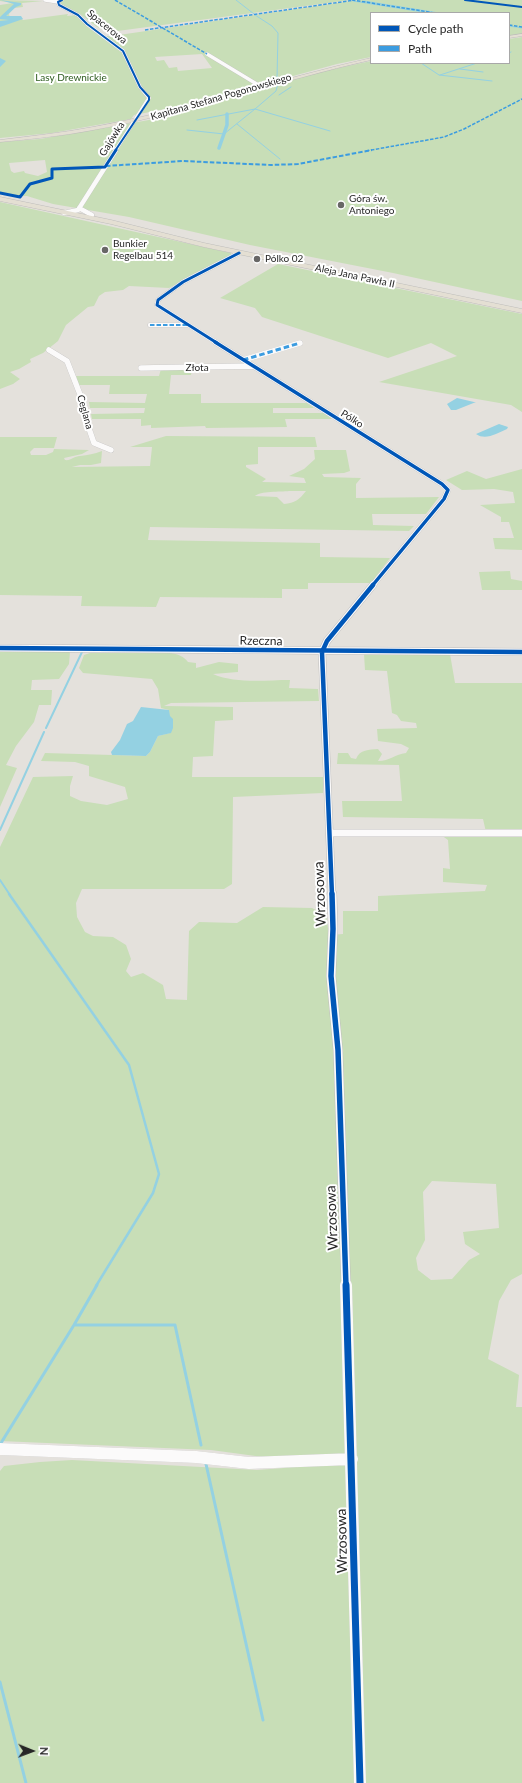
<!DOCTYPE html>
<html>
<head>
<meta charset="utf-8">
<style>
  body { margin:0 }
  #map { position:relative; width:522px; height:1783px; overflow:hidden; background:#e4e1dc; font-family:Lato,sans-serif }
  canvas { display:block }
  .legend { position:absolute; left:370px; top:12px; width:140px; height:52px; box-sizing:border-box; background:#fff; border:1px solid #a8a8a8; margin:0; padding:5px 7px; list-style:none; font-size:12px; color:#262626 }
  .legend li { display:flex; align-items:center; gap:8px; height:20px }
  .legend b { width:20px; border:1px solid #a8a8a8 }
  .north { position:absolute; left:12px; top:1731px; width:40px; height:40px; -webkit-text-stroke:3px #fff; paint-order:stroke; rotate:91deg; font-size:11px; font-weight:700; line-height:16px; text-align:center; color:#262626 }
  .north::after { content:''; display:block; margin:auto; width:14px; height:18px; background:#262626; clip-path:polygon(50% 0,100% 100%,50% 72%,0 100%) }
</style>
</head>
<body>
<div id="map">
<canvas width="522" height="1783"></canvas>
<ul class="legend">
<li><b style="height:5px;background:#0057b8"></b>Cycle path</li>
<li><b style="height:5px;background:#3c9ce0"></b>Path</li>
</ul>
<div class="north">N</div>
</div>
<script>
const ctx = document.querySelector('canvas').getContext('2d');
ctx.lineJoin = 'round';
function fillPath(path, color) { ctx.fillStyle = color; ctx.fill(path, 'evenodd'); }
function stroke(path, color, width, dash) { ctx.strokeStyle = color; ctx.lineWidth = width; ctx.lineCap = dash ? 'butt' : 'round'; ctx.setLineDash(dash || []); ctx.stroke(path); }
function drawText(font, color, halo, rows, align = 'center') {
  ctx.font = font + ' Lato,sans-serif'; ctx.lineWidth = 4; ctx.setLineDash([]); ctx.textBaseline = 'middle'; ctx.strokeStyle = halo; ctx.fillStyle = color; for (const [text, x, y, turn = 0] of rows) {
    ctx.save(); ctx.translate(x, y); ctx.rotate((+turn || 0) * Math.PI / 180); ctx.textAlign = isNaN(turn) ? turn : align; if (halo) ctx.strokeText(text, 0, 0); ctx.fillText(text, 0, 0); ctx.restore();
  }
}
fillPath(new Path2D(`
  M0,0L43,1L22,3L23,7L14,8L9,14L10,18L20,17L23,20L68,14L67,16L77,15L100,36H112L358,0H522V34L509,36V13H371V57L337,64L187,105L134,115L131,119L52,133L0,138V5L13,3L0,1ZM202,54L212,68L178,71L177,67L169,68L164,60L157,61L155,57Z
  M64,0H350L110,32L97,27L80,14L61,5L60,3Z
  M522,37V301L393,273L250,245L129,217L53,204L27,196H20L0,192V142L40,139L149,120L320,72L371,61V63H509V39ZM45,160L47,172L38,176L25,173L24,171L14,173L11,171L9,163Z
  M0,202L231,253L232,255L169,288L129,286L123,290L105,292L99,296L94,306L88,307L66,325L58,341L43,353L30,359L31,362L19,369L10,372L20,379L13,384L0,389Z
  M278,264L522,314V412L511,405L379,382L457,356L431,343L388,358L262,317L255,308L220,298Z
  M161,369H192L191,375H171L169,394H201V403H307L314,408H273V413H324L332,419H285L287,427L206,428L205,426L151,428V425L141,426V419H92L91,414L144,413L145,408H90L89,402L145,403L147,394H109L110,385H79L76,376H159Z
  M166,436L315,437L317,447H258V464L246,465V467L266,479L262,482L306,483L304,478L289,476L304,469L315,459L314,450H346L350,471L344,473L322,474L324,477L361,478L356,484V498L439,497L426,514H372L373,525L414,526L409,531L150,527L148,540L320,543V557L390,558L371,583H308V589H282V598L160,597L156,607L81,606L82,596L0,595V437H57L54,448H34L30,452L31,455H46L53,452L54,449L89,450L82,454L64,458L65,460C71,461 74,456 80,456C88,455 94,454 102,451L101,463L91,465H80L72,467L150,466L152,447H130ZM289,491H306C299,500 295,503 284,504L277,497L255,496C260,491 280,492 289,491Z
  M522,469V550L495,549L493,538H514L509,522H501V517L480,505L515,503L513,492L494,489L462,490L446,480L467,471L486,479Z
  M510,571L511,579L522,581V590H482L479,572Z
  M0,652H70L69,664L59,679L32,680L31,690H52L51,705H39L34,722L16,746L6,765L17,768L0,807Z
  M152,652C165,653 180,651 188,662L196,663V668L219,662L238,664V672L213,674C236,684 265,680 290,680L289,688L318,689L319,701L171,703L164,706L233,707V720L215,721L213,756L193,757L192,777H323V793L233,797L232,884L224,889H82L76,903L77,917L85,932L93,936L113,937L126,945L131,959L126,971L131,977L143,973L163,985L166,999L187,1000L189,931L199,922L237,923L263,907L312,908L326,915L329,935L343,934V911H378V896L485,891L487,885L443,882V868L450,869L448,840L441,835L486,832L483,819L343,817L342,801H402L399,765L337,764L338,753H348L351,758L356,759C360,749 369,750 378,749L382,754L378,761C390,761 395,754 406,753L409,748L401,744L378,741L377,729L417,728L416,723L401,721L397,715L392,713L387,671L365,670L364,654H450L455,683H522V1274L511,1280L499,1301L488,1359L519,1375L516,1407H522V1783H0V1471L4,1466L40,1462L72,1460L257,1470L284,1468L288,1457H263L211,1450L0,1441V847L33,777L73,776L70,786V796L81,801L107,805L128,799L125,787L89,776V766L75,762L41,761L45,753L146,756L150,752L158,736L170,733L169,710L161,708L158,689L152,679L83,673L79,668L84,655L90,653ZM432,1181L496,1184L499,1228L463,1232L465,1244L480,1254L469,1260L452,1279L431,1280L418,1270L416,1258L425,1240L423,1192Z`), '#c8deb7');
fillPath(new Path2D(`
  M457,398L474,402H476L456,410H451L447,404Z
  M499,424L508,427L507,429C497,433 486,441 476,434Z
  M141,707L169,710L170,716L173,719V728L171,733L158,736L150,752L146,756L112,755L111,752L120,740L127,724L133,721Z`), '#94d1e2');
stroke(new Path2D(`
  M236,0L254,14
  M353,1L429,13
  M364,1L439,13
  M255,15L272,26L278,33L277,79
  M509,26L522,28
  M509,53L511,52
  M421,63L439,75L492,81
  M460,69L483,72
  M440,75L477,63
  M279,95L291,87
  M197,120L255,109L276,91L278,83
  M237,124L280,159
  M187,130L224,134L255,109L330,131`), '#94d1e2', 1);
stroke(new Path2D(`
  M46,728L82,652
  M0,830L44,732
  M0,880L10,895`), '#94d1e2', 2);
stroke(new Path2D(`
  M9,894L129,1065L159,1174L153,1193L96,1286`), '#94d1e2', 2.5);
stroke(new Path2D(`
  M74,1325H175L201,1445
  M1,1443L74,1325L97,1285
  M206,1464L263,1720
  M0,1682L26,1783`), '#94d1e2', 3);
stroke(new Path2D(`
  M219,148L227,125V114`), '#94d1e2', 3.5);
fillPath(new Path2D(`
  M0,0L21,3V5L16,7L6,16H21L23,19L0,27V21L9,20L0,19V17L14,4Z
  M0,58L6,61L0,67Z`), '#94d1e2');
const minorFar5 = new Path2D(`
  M45,0L58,2
  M58,2L59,5L78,15L87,24L123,51L140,87L149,98L115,151
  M207,54L260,86`);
const minorFar4 = new Path2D(`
  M79,208L92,215
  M64,213L78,210L116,150
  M150,325H188
  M217,343L157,305L158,300L183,282L239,253`);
const minorFar3 = new Path2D(`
  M215,342L442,484L448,490L444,499L372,586
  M49,350L67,361L83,402L86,420L94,443L111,450
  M243,360L300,343
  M141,368L253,366`);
const minorFar2 = new Path2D(`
  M0,648L522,652
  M330,833H522
  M332,895L322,652L327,641L373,585`);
const minorFar1 = new Path2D(`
  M332,894L333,929L331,976L338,1050L346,1286`);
const minor = new Path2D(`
  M346,1285L360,1783
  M0,1449L196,1457L249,1463L352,1459`);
const major = new Path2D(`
  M522,34V36L509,38V36Z
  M371,58V60C278,81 187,113 93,130C62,136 31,139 0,142V140C31,136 62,133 93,127C187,110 278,79 371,58Z
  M0,197L111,220L204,243L522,309V313L204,247L111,224L0,201Z`);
stroke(minorFar5, '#bebdbd', 4);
stroke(minorFar4, '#bebdbd', 5);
stroke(minorFar3, '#bebdbd', 6);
stroke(minorFar2, '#bebdbd', 8);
stroke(minorFar1, '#bebdbd', 10);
stroke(minor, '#bebdbd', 12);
stroke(major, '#bebdbb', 1);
stroke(minorFar5, '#fbfafa', 3.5);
stroke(minorFar4, '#fbfafa', 4.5);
stroke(minorFar3, '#fbfafa', 5.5);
stroke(minorFar2, '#fbfafa', 7);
stroke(minorFar1, '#fbfafa', 9);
stroke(minor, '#fbfafa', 12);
fillPath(major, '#e4dfd3');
stroke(new Path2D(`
  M115,0L207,54
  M352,0L435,13
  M509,25L522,27
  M145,30L355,0
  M366,151L444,137L464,129L522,99`), '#3c9ce0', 1.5, [3.5, 1.5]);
stroke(new Path2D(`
  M106,166L183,161L271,165L298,164L372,150
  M150,325H187`), '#3c9ce0', 2, [4.5, 2]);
stroke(new Path2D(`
  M243,360L300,343`), '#3c9ce0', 3, [5.5, 3]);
stroke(new Path2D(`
  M62,0L58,2L59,5L78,15L87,24L123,51L140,87L149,97V100L115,151
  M465,0L522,7`), '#0057b8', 2);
stroke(new Path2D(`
  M0,193L20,197L30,184L52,178V169L105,167L116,150
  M217,343L157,305L158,300L183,282L239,253`), '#0057b8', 3);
stroke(new Path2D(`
  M215,342L442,484L448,490L444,499L372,586`), '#0057b8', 3.5);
stroke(new Path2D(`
  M0,648L522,652
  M332,895L322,652L327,641L373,585`), '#0057b8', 4.5);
stroke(new Path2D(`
  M332,894L333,929L331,976L338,1050L346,1286`), '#0057b8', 5.5);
stroke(new Path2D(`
  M346,1285L360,1783`), '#0057b8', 7);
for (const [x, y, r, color] of [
  [341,205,4,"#686766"],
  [105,250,4,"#686766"],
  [257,259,4,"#686766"]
]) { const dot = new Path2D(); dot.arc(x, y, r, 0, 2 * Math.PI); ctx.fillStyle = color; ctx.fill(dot); stroke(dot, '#fff', 1.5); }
drawText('10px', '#262626', '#fff', [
  ["Spacerowa",107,27,39],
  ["Kapitana Stefana Pogonowskiego",221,97,-16],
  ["Gajówka",112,139,-58],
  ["Aleja Jana Pawła II",355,276,12],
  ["Złota",197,368],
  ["Ceglana",85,412,74],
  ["Pólko",352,419,32]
]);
drawText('10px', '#2d5c1e', '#fff', [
  ["Lasy Drewnickie",71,78]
]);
drawText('10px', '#262626', '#fff', [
  ["Góra św.",349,199],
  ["Antoniego",349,211],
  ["Bunkier",113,244],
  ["Regelbau 514",113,256],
  ["Pólko 02",265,259]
], 'left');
drawText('12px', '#262626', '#fff', [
  ["Rzeczna",261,641,1]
]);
drawText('14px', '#262626', '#fff', [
  ["Wrzosowa",320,894,-92],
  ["Wrzosowa",332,1218,-92],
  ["Wrzosowa",342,1541,-91]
]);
</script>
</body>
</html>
